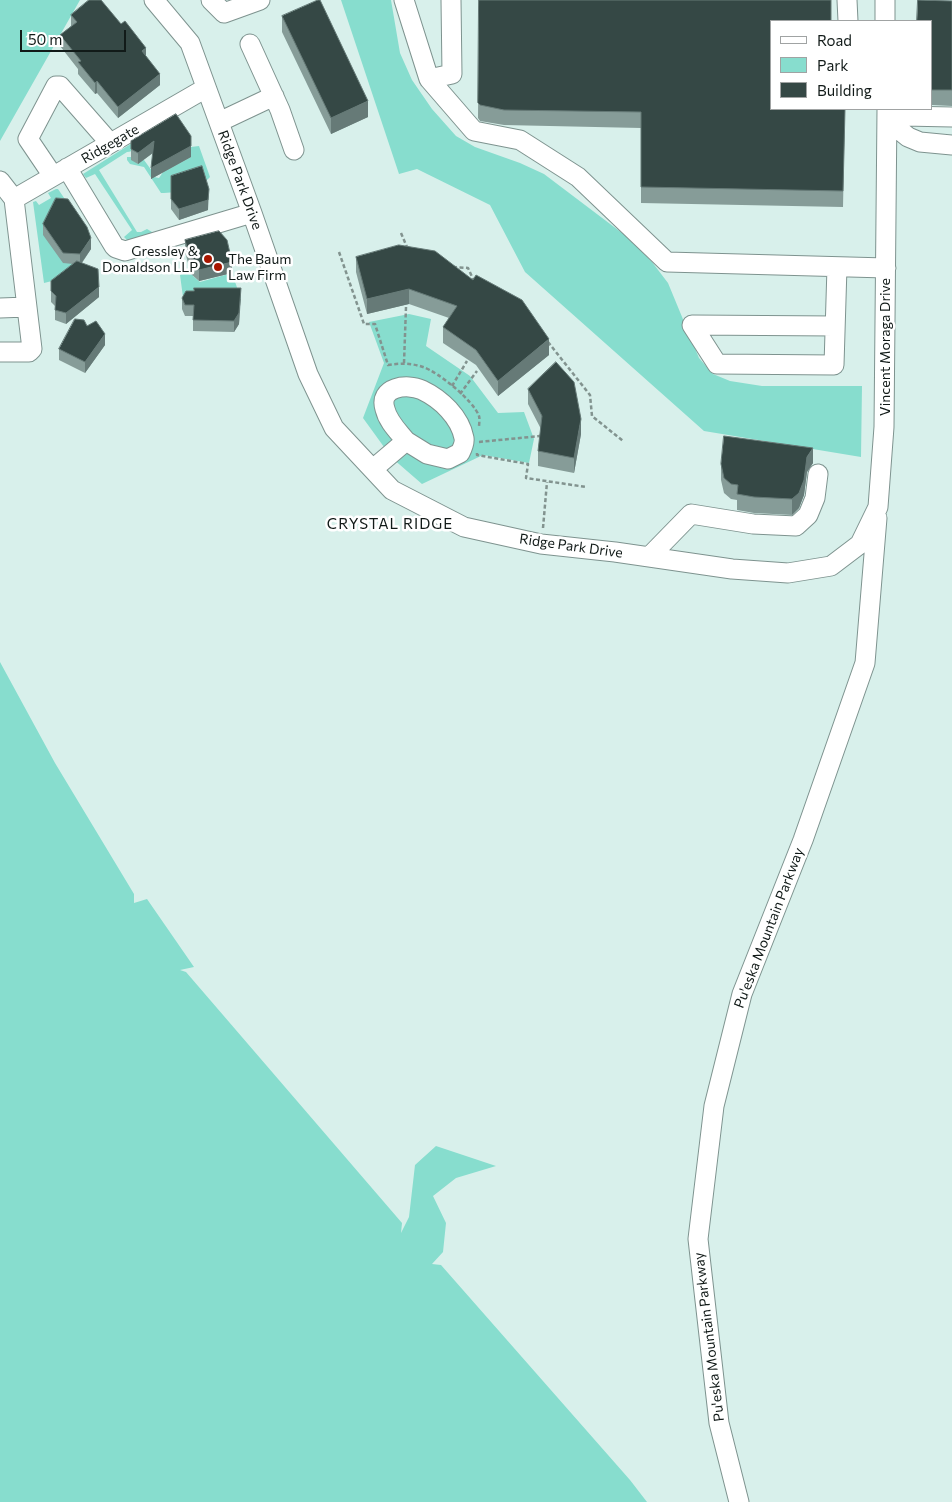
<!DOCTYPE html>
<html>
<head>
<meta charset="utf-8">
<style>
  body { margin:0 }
  #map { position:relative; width:952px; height:1502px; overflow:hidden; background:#d8f0eb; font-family:Commissioner,sans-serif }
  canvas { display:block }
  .legend { position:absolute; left:770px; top:20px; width:162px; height:90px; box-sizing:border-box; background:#fff; border:1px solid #a0a3a3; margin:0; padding:6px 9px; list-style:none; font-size:15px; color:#111a18 }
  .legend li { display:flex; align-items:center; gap:10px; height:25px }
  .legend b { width:25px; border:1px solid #a0a3a3 }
  .scale { position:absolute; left:20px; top:30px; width:106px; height:22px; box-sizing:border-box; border:2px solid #111a18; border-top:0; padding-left:6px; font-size:15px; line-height:18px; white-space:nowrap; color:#111a18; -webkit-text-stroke:4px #fff; paint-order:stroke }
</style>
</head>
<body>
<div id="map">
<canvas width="952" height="1502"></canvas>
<ul class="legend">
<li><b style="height:6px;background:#fff"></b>Road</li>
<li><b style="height:14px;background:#87ddce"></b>Park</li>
<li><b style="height:14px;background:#354845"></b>Building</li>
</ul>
<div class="scale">50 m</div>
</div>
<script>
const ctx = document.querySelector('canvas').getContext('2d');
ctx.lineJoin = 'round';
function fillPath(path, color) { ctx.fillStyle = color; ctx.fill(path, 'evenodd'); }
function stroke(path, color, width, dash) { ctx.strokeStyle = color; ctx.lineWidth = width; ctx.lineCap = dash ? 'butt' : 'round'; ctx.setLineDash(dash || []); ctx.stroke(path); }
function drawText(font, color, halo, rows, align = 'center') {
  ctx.font = font + ' Commissioner,sans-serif'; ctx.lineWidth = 5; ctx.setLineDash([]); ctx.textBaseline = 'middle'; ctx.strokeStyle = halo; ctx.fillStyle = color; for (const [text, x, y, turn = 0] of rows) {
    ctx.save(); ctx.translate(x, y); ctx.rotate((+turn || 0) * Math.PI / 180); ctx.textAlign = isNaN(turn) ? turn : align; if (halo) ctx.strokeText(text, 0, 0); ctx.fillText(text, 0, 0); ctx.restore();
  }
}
fillPath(new Path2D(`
  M0,0H80L0,141Z
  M341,0H391L400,53L412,80L432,109L456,136L475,147L520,163L544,174L626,236L652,262L668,283L699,358L713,374L730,381L762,386H862L861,457L704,431L525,272L490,205L417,169L399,174Z
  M172,118C162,127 139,152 127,152L99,170L137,232H141L147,229L152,232V234L128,241L124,237L132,230L95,174L86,178L83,174Z
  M199,146L210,177C199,189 177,193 161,193L144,167L130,164L127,160V157H131V160H144L152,171L154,177L159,178L163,172L191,157V147Z
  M56,189H58L90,236L77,264L52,281L44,283L33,202L36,201L39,205L51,198L48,193Z
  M184,272L193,274V276L200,282L232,273L241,299L183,297L180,275Z
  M409,314L431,319L426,346L470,376L498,413L524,412L534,439L529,463L483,455L422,484L392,458L363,418L384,363L369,322Z
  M0,662L55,763L134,894V903L147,899L194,967L180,970L186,972L402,1223L401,1233L409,1217L415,1165L436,1146L496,1166L456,1178L433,1196L446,1223L443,1252L432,1264L441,1265L630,1480L647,1502H0Z`), '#87ddce');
const minor = new Path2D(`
  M154,0L190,43L252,213L308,374L334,428L392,490L464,527L541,544L615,552L732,569L788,573L831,566L860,544L878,507L884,427L887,109
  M211,0L224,13L260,0
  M404,0L429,79L452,74L451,0
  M847,0L848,21
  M885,0V21
  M250,44L280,110L294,150
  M429,79L474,131L520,140L578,177L667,262L886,268
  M887,120L908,137L920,142L952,145
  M887,120L904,116L952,117
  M219,122L274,96
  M67,168L114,246L116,248L125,251L252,213
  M53,176L28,139L56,86H60L110,143
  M0,181L14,199L32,349L29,352H0
  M14,199L206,88
  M0,308L27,307
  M835,326L692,325L717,364L834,365L837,267
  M373,469L406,441L427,454L448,459L460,453C462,449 465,443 464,438C460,417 441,399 422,390C407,383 378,387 385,409C388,422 398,431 406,441
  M649,557L691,514L753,524L796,526L808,515L815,498L818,474
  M739,1502L719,1423L698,1239L714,1106L742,994L803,840L865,663L877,518`);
stroke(minor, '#7e938f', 21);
stroke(new Path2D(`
  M401,233L407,247
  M339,252L364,324H375L388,365C400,363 411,363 423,367C438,372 473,400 479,416C480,419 479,424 479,427
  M453,267L468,268L474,281
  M548,342L590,395L592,416L623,441
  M404,363L406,307
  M452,386L467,361
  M460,394L477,371
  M479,442L540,436
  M477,453V455L528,464L526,478L586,487
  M543,528L547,482`), '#82938f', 2.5, [4, 2.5]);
stroke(minor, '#fff', 19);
fillPath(new Path2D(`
  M479,0L771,21L845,109L843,207L641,203V128L504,125L480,121L478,118Z
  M952,1V106L931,105V21Z
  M71,15L146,56L160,85L118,118L97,93L95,94L78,74V69L60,46V35L71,26Z
  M282,16L368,117L331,134L282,32Z
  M131,141L191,147V157L151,179L153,153L138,164L131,160Z
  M171,199L208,210L179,220L171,209Z
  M43,224L91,249L82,263L99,297L66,324L55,320V306L51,302V291L73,264L63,263L43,235Z
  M185,240L232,273L199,281L191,274L185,252Z
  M399,245L549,355L498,396L476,365L443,343V327L449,318L409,304L367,314L356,272V257Z
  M182,298L241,299L239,324L234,332L193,331V316H185L182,309Z
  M87,326L105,345L85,373L59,360V349Z
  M528,389L581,434L574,473L538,466V451L541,429L528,404Z
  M813,463L807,472L804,495L799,508L792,515L754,513L737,510V500L731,499L724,493L721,480V464Z`), '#869c98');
fillPath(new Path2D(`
  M146,48V59L142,51Z
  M160,74V85L118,118V107Z
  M97,81V93L95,94V83Z
  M368,101V117L331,134V118Z
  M191,136V157L151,179V168Z
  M154,141V152L138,164V153Z
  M209,189L208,210L179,220V209Z
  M91,238V249L80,265V254Z
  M232,262V273L199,281V270Z
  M99,287V297L66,324V313Z
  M241,288L239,324L234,332V321Z
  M409,289V304L367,314V299Z
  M105,334V345L85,373V362Z
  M549,339V355L498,396V381Z
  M581,419V434L574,473V458Z
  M813,448V463L807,472L804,495L799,508L792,515V499L807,457Z`), '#667a77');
const building = new Path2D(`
  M89,0H101L121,24L125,21L146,48L142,51L160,74L118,107L97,81L95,83L78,62L81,61L60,35L77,22L71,15Z
  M318,0H320L368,101L331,118L282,16Z
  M479,0H831V21H771V109H845L843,191L641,187V112L504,110L480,105L478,103Z
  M918,0L952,1V90H931V21H917Z
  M176,114L191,136V146L151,168L154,141L138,153L131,149V141Z
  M202,166L209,189L208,200L179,209L171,199V176Z
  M56,198L68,199L87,227L91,238L80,254L63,253L43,224Z
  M219,231L227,240L232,262L199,270L191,263L185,240Z
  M399,245L435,251L473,280L476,275L522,300L549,339L498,381L476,350L443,327L457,306L409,289L367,299L356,257Z
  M77,261L98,269L99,287L66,313L55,310L56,296L51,291V281Z
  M194,288H241L239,313L234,321L193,320L194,305H185L182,298L186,291H194Z
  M75,319L84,320L87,326L96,321L105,334L85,362L59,349Z
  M556,362L574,382L581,419L574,458L538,451L542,416L528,389Z
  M724,436L813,448L807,457L804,480L799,493L792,499L754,497L737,494L738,485L731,484L724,478L721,464Z`);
fillPath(building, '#354845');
stroke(building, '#667a77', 1);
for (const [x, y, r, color] of [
  [208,259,5,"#a71600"],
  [218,267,5,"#a71600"]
]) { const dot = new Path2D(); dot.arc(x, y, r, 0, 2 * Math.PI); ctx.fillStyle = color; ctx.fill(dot); stroke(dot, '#fff', 2); }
drawText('14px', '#111a18', '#fff', [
  ["Ridgegate",110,144,-30],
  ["Ridge Park Drive",240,180,70],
  ["Vincent Moraga Drive",885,347,-90],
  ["Ridge Park Drive",571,546,8],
  ["Pu'eska Mountain Parkway",769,928,-69],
  ["Pu'eska Mountain Parkway",709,1337,-97]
]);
drawText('14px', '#111a18', '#fff', [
  ["Gressley &",198,251],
  ["Donaldson LLP",198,267],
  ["The Baum",228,259,"left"],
  ["Law Firm",228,275,"left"]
], 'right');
ctx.letterSpacing = '1px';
drawText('15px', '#111a18', '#fff', [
  ["CRYSTAL RIDGE",390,524]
]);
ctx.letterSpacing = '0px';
</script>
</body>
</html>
